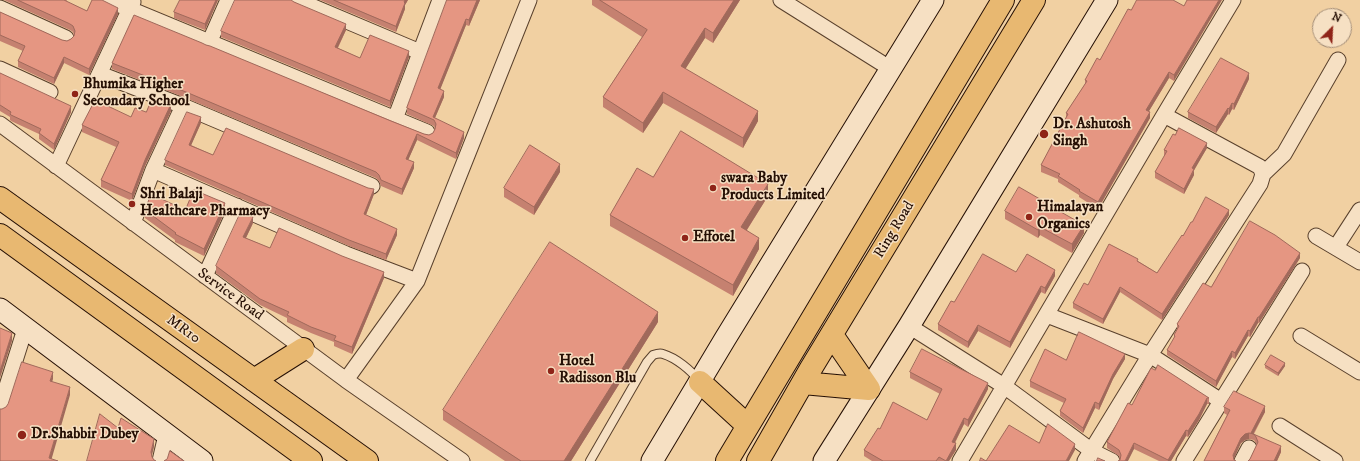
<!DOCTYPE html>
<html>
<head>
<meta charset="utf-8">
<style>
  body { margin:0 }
  #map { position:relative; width:1360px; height:461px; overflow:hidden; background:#f1d0a2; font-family:"IM FELL DW Pica",serif }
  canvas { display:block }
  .north { position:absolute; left:1312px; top:8px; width:40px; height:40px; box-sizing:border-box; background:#f6e0c3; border:1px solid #a38d77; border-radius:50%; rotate:24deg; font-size:11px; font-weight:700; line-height:16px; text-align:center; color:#261005 }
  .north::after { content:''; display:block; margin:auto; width:14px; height:18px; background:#8f2418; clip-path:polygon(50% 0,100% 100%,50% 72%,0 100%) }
</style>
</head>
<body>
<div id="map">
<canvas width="1360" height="461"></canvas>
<div class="north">N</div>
</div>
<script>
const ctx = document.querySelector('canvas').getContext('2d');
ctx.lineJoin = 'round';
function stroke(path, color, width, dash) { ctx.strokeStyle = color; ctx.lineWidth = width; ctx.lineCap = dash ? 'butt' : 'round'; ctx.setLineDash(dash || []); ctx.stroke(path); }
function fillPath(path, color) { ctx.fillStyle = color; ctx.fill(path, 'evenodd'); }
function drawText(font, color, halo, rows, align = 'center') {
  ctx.font = font + ' "IM FELL DW Pica",serif'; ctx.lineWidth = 3; ctx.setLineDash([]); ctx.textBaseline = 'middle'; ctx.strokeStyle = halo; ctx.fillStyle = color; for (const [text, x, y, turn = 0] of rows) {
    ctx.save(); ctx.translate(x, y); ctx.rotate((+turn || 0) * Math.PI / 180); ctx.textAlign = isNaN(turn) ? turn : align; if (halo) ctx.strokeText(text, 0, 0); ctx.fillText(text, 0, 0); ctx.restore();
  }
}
const lane = new Path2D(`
  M590,461L647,362L653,355C656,354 660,353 663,354C676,358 691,370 699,381`);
const street = new Path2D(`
  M108,0L427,132
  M297,0L420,52
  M781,0L891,69
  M0,8L66,38
  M209,43L228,0
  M0,69L50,92
  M100,74L183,106L372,186
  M395,119L440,0
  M0,124L346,380L462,461
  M56,166L133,2
  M153,170L346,254L417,281
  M1263,174L1284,154L1338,60
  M133,223L153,170L183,106
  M1316,236L1360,262
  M1336,247L1360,210
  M205,276L237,206
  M1047,315L1150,355L1221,401
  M909,326L1004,386L1092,451L1112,461
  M1301,336L1360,372
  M346,380L417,281L529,0
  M0,408L25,329
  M1280,426L1335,461
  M160,461L166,435
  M960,461L1164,115L1233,0
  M1085,461L1150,355L1260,184L1263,174L1260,167L1164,115
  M1184,461L1302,271
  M1242,461L1249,448`);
const secondary = new Path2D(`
  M0,309L202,461
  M652,461L725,339L933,0
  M824,461L909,326L1107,0`);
const primary = new Path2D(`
  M0,198L367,461
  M0,235L311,461
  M832,335L869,389
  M254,380L303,349
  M700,382L748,426
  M803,383L869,389
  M727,461L1003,0
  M758,461L810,370L1034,0`);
stroke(lane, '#59402c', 10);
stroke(street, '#59402c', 17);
stroke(secondary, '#261005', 23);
stroke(primary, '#261005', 24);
stroke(lane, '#f6e0c3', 8);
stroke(street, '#f6e0c3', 15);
stroke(secondary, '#f6e0c3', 21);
stroke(primary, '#e8b871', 22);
fillPath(new Path2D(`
  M4,0H67L66,2L87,11L118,14L89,75L64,63L54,84L18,67V61L23,51L0,41V12L62,40L67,41L71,39L74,36L73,32L70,30Z
  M180,0H218L205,30L174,18V12Z
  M320,0H408L405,5V9L396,32Z
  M447,0H480L469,26L466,25L440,89L444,97L435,118L464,138L456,159L417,140L408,160L414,168L402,195L381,186L379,181L376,178L186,98L112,69V63L206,45L424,134L429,135L433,133L435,129L434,126L407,114V108Z
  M592,0H740L713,43L705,38L685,69L758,121L743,148L663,103L643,133L603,107V97L642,37L592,5Z
  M294,2L346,30L338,48L360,58L409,57L390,107L221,37V31Z
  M1184,6L1174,81L1169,78L1149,111L1150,118L1098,209L1079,197V195L1058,182V179L1041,172V165L1066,118V113L1085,84V80L1100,60L1131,10Z
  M0,73L71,112L54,150L39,139V134L11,121L10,120V117L0,111Z
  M1249,79L1234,110L1232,109L1229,115L1228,114L1216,133L1188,118V112Z
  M171,111L145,166L132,201L101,187V180L116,147L82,132V125L131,117L146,112Z
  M201,123L191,145L213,155L374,194L366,215L397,235L386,260L349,246L165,165V160Z
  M1207,148L1194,169V175L1184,194L1155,178V172L1165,156L1164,155V150Z
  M560,172L534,215L504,197V188Z
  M653,177L768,196L747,230L759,249L733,296L610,226V215Z
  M1052,207L1084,233L1072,253L1040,235L1038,238L1005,219V211Z
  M145,210H185L225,211L204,256L175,242V240L145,218Z
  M1229,215L1162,320L1120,292L1103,324L1073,308V303L1088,285L1138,261L1157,273L1183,236L1192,222Z
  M253,223L246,238L270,248L384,278L352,354L334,346V342L311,333L287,322V318L260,305L216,273V266Z
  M1300,258L1259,323H1258L1250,337L1248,336L1235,359L1232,357L1216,387L1167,355V350L1174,339V335L1177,330V324L1211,287Z
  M1055,276L1045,294L1041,292L1010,348L978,331L968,348L938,330V324L954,302Z
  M658,322L571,461H505L443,420V410Z
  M1125,359L1113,379L1099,410L1095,408L1083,433L1060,416V411L1064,403L1030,387V381L1066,360Z
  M1265,365L1285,366L1278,376L1265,368Z
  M910,372L988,389L968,427L964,424L955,443L956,450L949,461H872L864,456V450L880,429L927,420L940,394L910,378Z
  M1209,398V404H1207L1199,420L1188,437L1186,436L1171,461H1159L1134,449L1120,460L1119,456L1107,448V442L1132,405Z
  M1224,407L1265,412L1254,434L1281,452L1277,461H1248L1250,459L1257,445L1256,443L1254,440L1249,439L1245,440L1241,443L1204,461L1227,415L1224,413Z`), '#c58170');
fillPath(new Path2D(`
  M216,0H218L205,30V24Z
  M405,0H408L405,5V9L396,32V26Z
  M477,0H480L469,26V20Z
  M734,0H740L713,43V33Z
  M1219,0H1222L1174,81V75Z
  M118,8V14L89,75V69Z
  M466,19V25L438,95V88Z
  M346,24V30L335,53V47Z
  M705,28V38L681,76V66Z
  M409,51V57L390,107V101Z
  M64,57V63L54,84V78Z
  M1169,72V78L1146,116V110Z
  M1249,73V79L1234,110V104Z
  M444,91V97L434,120L433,117Z
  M663,92V103L643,133V123Z
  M1232,103V109L1229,115V109Z
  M171,104V111L145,166L132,201V194L145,160Z
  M71,106V112L54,150V144Z
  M1228,108V114L1216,133V127Z
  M758,111V121L743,148V138Z
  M1150,112V118L1098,209V202Z
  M201,117V123L189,150V145Z
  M464,132V138L456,159V153Z
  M417,134V140L406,165V159Z
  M1207,143V148L1192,174V168Z
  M414,162V168L402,195V189Z
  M560,164V172L534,215V207Z
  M1194,169V175L1184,194V189Z
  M768,184V196L741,239V227Z
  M374,189V194L364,220V214Z
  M225,203V211L204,256V249Z
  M1229,210V215L1162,320V314Z
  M253,217V223L243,244V237Z
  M1084,225V233L1072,253V244Z
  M1040,227V235L1038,238V230Z
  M397,229V235L386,260V254Z
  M759,238V249L733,296V285Z
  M1300,253V258L1259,323V317Z
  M1055,270V276L1045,294V288Z
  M384,272V278L352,354V347Z
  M1041,286V292L1010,348V342Z
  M1120,287V292L1103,324V319Z
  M658,312V322L571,461H564Z
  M1258,317V323L1250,337V331Z
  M978,325V331L968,348V342Z
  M1248,330V336L1235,359V353Z
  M12,333V341L0,378V371Z
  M1232,351V357L1216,387V381Z
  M1125,354V359L1113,379L1099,410V404L1113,374Z
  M1285,363V366L1278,376V373Z
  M53,372V379L50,389V381Z
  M988,383V389L968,427V420Z
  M70,387V395L51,461L49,458Z
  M1207,398V404L1199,420L1188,437V431Z
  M1095,402V408L1083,433V428Z
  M1265,406V412L1253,434L1251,433Z
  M964,418V424L952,448V442Z
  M1186,430V436L1171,461H1168V460Z
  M1249,433V439L1245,440L1241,443L1233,461V455L1241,438L1245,434Z
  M154,439V447L151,459V452Z
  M956,443V450L949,461H946Z
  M1134,443V449L1128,461H1125Z
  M1075,444V450L1069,461H1066Z
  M1281,446V452L1277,461H1274Z`), '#a0695b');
const building = new Path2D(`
  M18,0H64L87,11L92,0H102L118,8L89,69L64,57L54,78L18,61L25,46L0,35V12L62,40L67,41L71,39L74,36L75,31L73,26L70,24Z
  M180,0H216L205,24L174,12Z
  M235,0H291L294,2L346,24L335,47L360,58L370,35L409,51L390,101L221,31Z
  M334,0H405L404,2L405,3L396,26Z
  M447,0H477L469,20L466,19L438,88L444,91L433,117L464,132L456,153L417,134L406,159L414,162L402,189L381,180L379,175L376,172L186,92L112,63L134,15L202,43L206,45L210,46L391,121L424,134L429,135L433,133L435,129L436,124L434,120L407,108Z
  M600,0H734L713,33L705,28L681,66L758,111L743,138L663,92L643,123L603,97L647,30Z
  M1137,0H1173L1184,6L1187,0H1219L1174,75L1169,72L1146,110L1150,112L1098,202L1079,191L1080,190L1058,176L1060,174L1041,165L1068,114L1066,113L1087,81L1085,80L1097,58L1100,60L1128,9L1131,10Z
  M1221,58L1249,73L1234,104L1232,103L1229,109L1228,108L1216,127L1188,112Z
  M0,73L71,106L54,144L39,133L41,129L11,115L10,114L11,112L0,105Z
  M153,97L171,104L145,160L132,194L101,180L119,142L82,125L95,100L131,117L135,108L146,112Z
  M187,112L201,117L189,145L213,155L226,128L368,188L374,189L364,214L397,229L386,254L349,240L165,160Z
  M1179,128L1207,143L1192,168L1194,169L1184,189L1155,172L1167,151L1164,150L1173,134L1175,135Z
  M681,131L768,184L741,227L759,238L733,285L610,215L637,168L653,177Z
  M530,145L560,164L534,207L504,188Z
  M1019,187L1052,206V207L1084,225L1072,244L1040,227L1038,230L1005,211Z
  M194,190L225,203L204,249L175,234L176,233L145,210L151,194L185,210Z
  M1206,197L1229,210L1162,314L1120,287L1103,319L1073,303L1084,283L1088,285L1109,244L1138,259L1137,261L1157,273L1182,235L1183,236L1191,222H1192Z
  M241,212L253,217L243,237L270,248L279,228L342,256L384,272L352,347L334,340L336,336L311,327L287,315L289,312L260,299L216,266Z
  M1250,221L1275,235L1300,253L1259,317H1258L1250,331L1248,330L1235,353L1232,351L1216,381L1167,350L1175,336L1174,335L1179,326L1177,324L1203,283L1211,287Z
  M550,242L658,312L564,461H521L443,410Z
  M983,254L1016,272L1027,254L1055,270L1045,288L1041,286L1010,342L978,325L968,342L938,324L951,301L954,302Z
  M0,328L12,333L0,371Z
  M1079,332L1125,354L1113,374L1099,404L1095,402L1083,428L1060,411L1066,399L1030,381L1045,349L1066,360Z
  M922,349L988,383L968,420L964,418L952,442L956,443L946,461L939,457L936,461H883L864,450L878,428L880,429L893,402L927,420L942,389L910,372Z
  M1271,355L1285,363L1278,373L1265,365Z
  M22,362L53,372L50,381L70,387L49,458L58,461H0V409H2L6,407L8,404Z
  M1158,365L1209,398H1207L1199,414L1188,431L1186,430L1168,460L1134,443L1125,461H1118L1120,460L1121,455L1119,450L1107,442L1128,403L1132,405L1151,368L1155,370Z
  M1234,391L1265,406L1251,433L1281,446L1274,461H1248L1250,459L1258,442L1256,437L1254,434L1249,433L1245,434L1241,438L1233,455L1234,460L1236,461H1204L1230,410L1224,407Z
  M100,414L118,428L121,418L154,439L151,452L152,457L154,460L156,461H87Z
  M1048,424L1075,444L1066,461H986L1009,425L1039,443Z
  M170,451L184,461H164L167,459Z
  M981,458L986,461H980Z
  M1098,458L1105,461H1097Z`);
fillPath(building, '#e59682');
stroke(building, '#a0695b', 1);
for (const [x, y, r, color] of [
  [75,94,4,"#8f2418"],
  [1044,134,5,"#8f2418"],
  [713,188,4,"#8f2418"],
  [132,204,4,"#8f2418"],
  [1029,217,4,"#8f2418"],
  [685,238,4,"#8f2418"],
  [551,371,4,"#8f2418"],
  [22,435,5,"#8f2418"]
]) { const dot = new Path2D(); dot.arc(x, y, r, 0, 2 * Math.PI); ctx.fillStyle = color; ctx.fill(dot); stroke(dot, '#f6e0c3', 1.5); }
drawText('bold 15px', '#261005', '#f6e0c3', [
  ["Bhumika Higher",83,85],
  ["Secondary School",83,102],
  ["Dr. Ashutosh",1053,125],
  ["Singh",1053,142],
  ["swara Baby",721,179],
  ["Products Limited",721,196],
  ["Shri Balaji",140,195],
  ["Healthcare Pharmacy",140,212],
  ["Himalayan",1037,208],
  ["Organics",1037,225],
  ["Effotel",693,238],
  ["Hotel",559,362],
  ["Radisson Blu",559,379],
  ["Dr.Shabbir Dubey",31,435]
], 'left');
drawText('15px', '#261005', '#f6e0c3', [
  ["Ring Road",895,230,-59],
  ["Service Road",230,295,36],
  ["MR10",183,330,36]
]);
</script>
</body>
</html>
